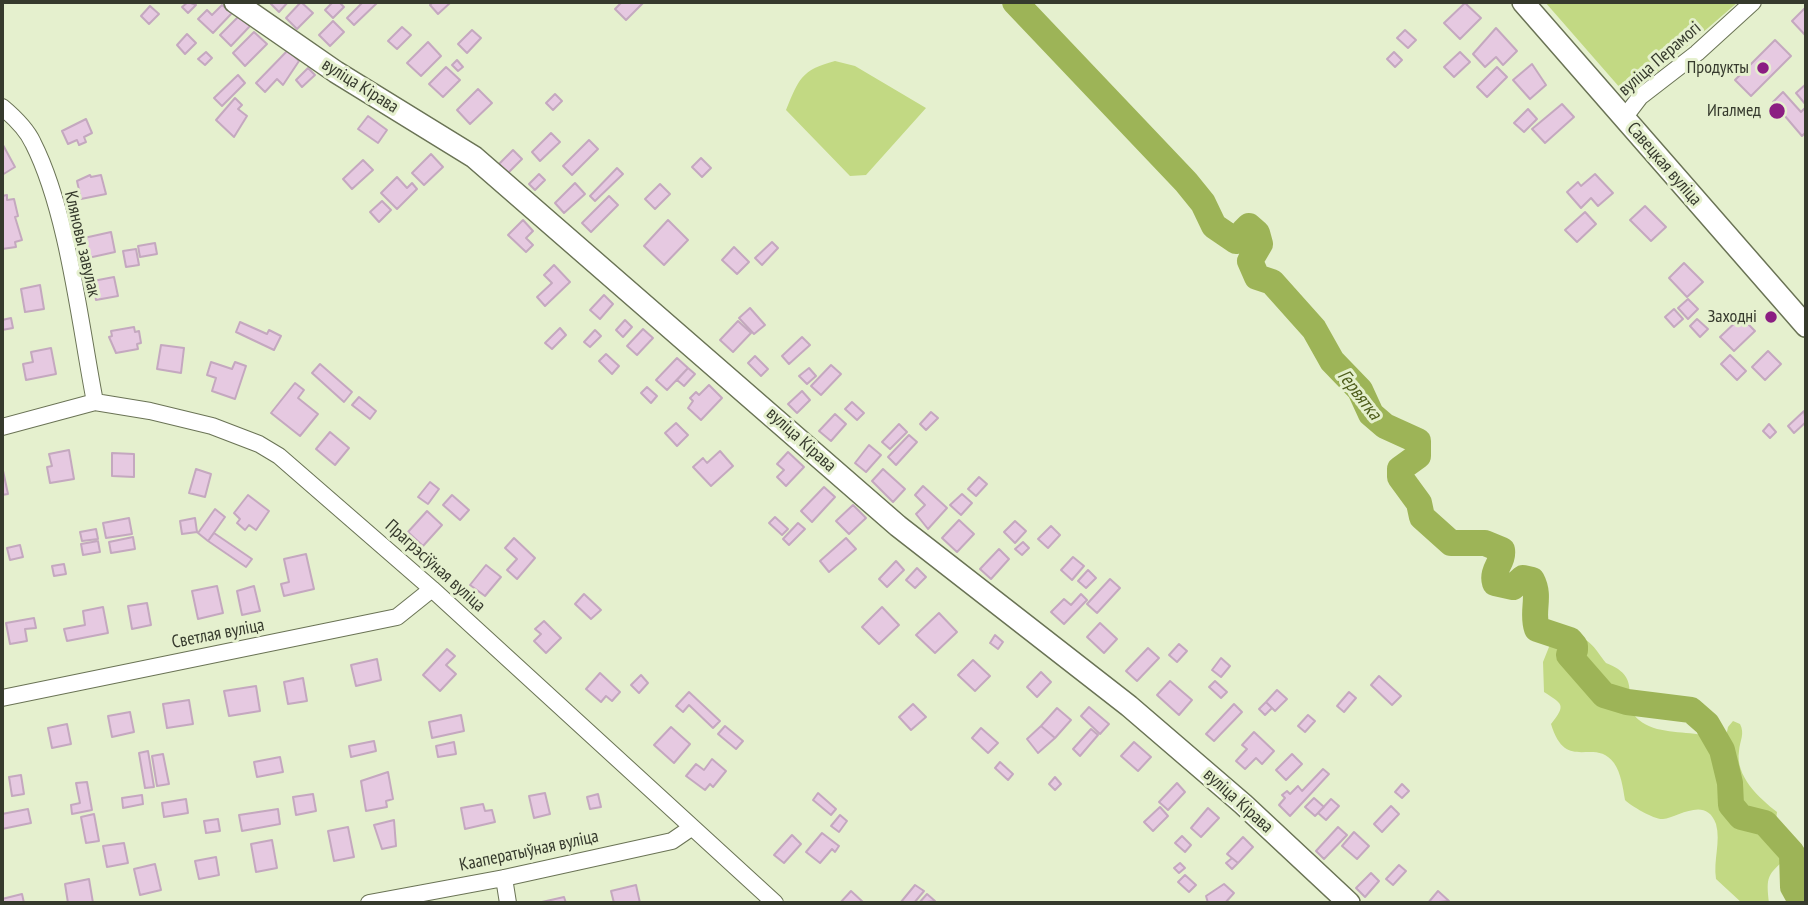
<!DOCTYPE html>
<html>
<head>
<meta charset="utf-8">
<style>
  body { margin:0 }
  #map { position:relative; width:1808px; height:905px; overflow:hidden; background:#e5f0ce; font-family:"PT Sans Narrow",sans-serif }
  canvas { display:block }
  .frame { position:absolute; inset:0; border:4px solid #363a2d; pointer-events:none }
</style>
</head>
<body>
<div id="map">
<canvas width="1808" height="905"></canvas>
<div class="frame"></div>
</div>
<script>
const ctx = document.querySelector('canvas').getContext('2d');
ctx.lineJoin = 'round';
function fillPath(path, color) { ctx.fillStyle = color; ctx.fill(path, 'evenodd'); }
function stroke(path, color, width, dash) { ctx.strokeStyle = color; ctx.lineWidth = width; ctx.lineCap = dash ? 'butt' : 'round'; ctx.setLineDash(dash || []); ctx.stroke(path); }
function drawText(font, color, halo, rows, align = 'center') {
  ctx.font = font + ' "PT Sans Narrow",sans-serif'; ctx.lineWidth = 6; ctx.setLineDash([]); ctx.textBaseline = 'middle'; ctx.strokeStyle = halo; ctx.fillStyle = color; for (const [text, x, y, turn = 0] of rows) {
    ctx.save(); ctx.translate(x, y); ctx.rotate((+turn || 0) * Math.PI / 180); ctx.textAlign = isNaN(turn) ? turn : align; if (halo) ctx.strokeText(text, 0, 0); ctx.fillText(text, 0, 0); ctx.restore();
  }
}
fillPath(new Path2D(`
  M1545,2H1738L1628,97Z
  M835,61L855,66L926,108L866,175L850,176L786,110C799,79 801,70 835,61Z
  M1572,634C1592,640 1595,649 1606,663C1646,678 1618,702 1639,720C1656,734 1682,731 1702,735L1715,760L1722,756L1728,727L1733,721L1740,724C1745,734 1740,740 1739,751C1735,776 1759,798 1777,812C1774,830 1786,840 1788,857C1767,875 1766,876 1769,903H1742L1716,879C1713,860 1721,842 1716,824C1706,795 1677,818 1663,819C1655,820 1631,806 1625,800C1623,788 1621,773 1614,763C1594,736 1566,774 1551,724C1567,704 1562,704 1544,692L1543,662L1551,642Z`), '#c2d983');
stroke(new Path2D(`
  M1015,2L1186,182L1203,203L1214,226L1236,241L1247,238L1244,231L1249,226L1257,233L1260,244L1250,261L1257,277L1272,282L1314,329L1332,361L1360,390L1371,414L1385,426L1418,441V456L1400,469V477L1419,503L1422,517L1451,543H1485L1502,550C1504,562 1491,570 1495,583L1513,587L1523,578L1532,580C1541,597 1531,612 1537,629L1570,640L1575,646V650L1569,655L1604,695L1627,702L1691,710L1707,724L1722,750L1730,783L1731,805L1741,817L1765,823L1792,853L1793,887L1802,903`), '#9db457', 26);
const building = new Path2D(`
  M188,2L196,5L188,13L182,7Z
  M269,2H288L279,12Z
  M301,2L313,13L297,29L286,18Z
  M333,2H339L344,7L333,18L325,10Z
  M363,2H378L354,25L347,18Z
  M433,2H449L450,3L438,14L430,5Z
  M622,2H644L626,20L615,9Z
  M1465,3L1481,18L1460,39L1444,23Z
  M222,5L232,13L213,33L198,19L207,10L212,15Z
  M150,6L159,14L149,24L141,16Z
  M1806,7V36L1792,21Z
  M239,16L250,26L231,46L220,35Z
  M333,21L344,32L330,46L319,35Z
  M402,27L411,35L397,49L388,41Z
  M1496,28L1517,51L1503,65L1496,57L1485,67L1473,54Z
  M472,30L481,38L467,53L458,44Z
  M1405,30L1416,40L1408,48L1397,38Z
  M254,32L267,44L245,66L233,53Z
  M187,34L196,43L185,54L177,45Z
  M1775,40L1791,56L1751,96L1735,80Z
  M428,42L441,56L421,76L407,63Z
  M288,50L299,61L283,85L277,79L265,92L256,83Z
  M206,52L212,58L205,65L198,59Z
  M1394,52L1402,60L1395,67L1387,59Z
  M1460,52L1470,62L1454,77L1444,67Z
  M457,60L463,67L458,71L452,65Z
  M1532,64L1546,85L1530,99L1513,80Z
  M446,67L460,80L443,97L429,84Z
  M1497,67L1507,77L1487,97L1477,87Z
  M308,68L315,75L302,87L296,80Z
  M238,75L245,83L222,106L214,98Z
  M1806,84V105L1796,93Z
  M478,89L492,103L470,124L457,110Z
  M1783,92L1801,112L1806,107V132L1802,136L1773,102Z
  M555,94L562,101L553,110L546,103Z
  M235,98L242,105L238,109L247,116L234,137L216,120Z
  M1562,104L1574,117L1545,143L1532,129Z
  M1528,109L1537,119L1524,132L1514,123Z
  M368,116L387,130L378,143L358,129Z
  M86,119L92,133L84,137L86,142L79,145L77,140L68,144L62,131Z
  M551,133L560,142L540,161L532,152Z
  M589,140L598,149L572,175L563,166Z
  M3,145L15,167L2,175V146Z
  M513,150L522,159L508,173L499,164Z
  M431,154L443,167L424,185L412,173Z
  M701,158L711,168L702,177L692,167Z
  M363,160L373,170L352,189L343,179Z
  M617,168L623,174L595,201L590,196Z
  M539,174L545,180L535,190L529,184Z
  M1595,174L1613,193L1598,206L1591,198L1581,208L1567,192L1578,182L1581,186Z
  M90,175L91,177L101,175L106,194L81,199L77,181Z
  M397,177L407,188L412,183L417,189L397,209L381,193Z
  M575,183L585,194L564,213L555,203Z
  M660,184L670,194L655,209L645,199Z
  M7,195V200L14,199L18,216L15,217L22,240L15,242L16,247L2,249V196Z
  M609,196L618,205L591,232L582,223Z
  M382,201L391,210L379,222L370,212Z
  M1645,206L1666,227L1651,241L1630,220Z
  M1585,212L1596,224L1577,242L1565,230Z
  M523,220L533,231L526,238L533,245L526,252L508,235Z
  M668,220L688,240L664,265L644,246Z
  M111,232L115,252L88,258L84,238Z
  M772,242L778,248L762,265L755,258Z
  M155,243L157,254L140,257L138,246Z
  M734,247L749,262L737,274L722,260Z
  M136,249L139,265L126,267L123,251Z
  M1684,263L1703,282L1687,297L1669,278Z
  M554,265L570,282L545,306L537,297L552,283L544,275Z
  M114,277L118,296L96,300L93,281Z
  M40,285L44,309L25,312L21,289Z
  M604,295L613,304L600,319L590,310Z
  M1688,299L1698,309L1688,319L1678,308Z
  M750,308L765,325L754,334L739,318Z
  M1674,309L1683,319L1674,327L1665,317Z
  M1741,317L1755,331L1734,351L1720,337Z
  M11,318L13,328L2,330V320Z
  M1697,319L1708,329L1700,337L1690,326Z
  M625,320L632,327L623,337L616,330Z
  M738,321L751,333L733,352L720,340Z
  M240,322L267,334L269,330L281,336L274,350L236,332Z
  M134,327L135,332L139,331L141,343L137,344L138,349L116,353L109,337L112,336L111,331Z
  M560,328L566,335L552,349L545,343Z
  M643,329L653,338L637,355L627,346Z
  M595,330L601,336L590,347L584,342Z
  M802,337L810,345L789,364L782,356Z
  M161,345L184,348L181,373L157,369Z
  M51,348L56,374L26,380L23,364L33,362L31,352Z
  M1768,351L1781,364L1765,380L1752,367Z
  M606,354L619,366L612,374L599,361Z
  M1730,355L1746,371L1737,380L1721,364Z
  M755,356L768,369L761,376L748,363Z
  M677,358L688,368L667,390L656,380Z
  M211,362L232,369L235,362L246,366L235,399L212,391L216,378L207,375Z
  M320,364L352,392L344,402L312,373Z
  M831,365L841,374L821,395L811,386Z
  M688,368L695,374L684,386L677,380Z
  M809,368L816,376L807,384L799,376Z
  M295,383L304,390L298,398L318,414L300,436L271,413Z
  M709,385L722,398L701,420L688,408L693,401L690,398L696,392L699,395Z
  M647,387L657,396L651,403L641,393Z
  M802,391L810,400L797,413L788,404Z
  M359,397L376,411L370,419L352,405Z
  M852,402L864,413L857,420L845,409Z
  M1804,411L1806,422L1794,433L1788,426Z
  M931,412L938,418L926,430L920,424Z
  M835,414L846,424L831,441L819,431Z
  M676,423L688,435L677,446L665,433Z
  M899,424L907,432L890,449L882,442Z
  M1769,424L1776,432L1770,438L1763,431Z
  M330,432L349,448L335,465L316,449Z
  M909,435L917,442L896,465L888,457Z
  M869,445L881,455L866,472L855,463Z
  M69,450L74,479L50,483L47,467L52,466L49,454Z
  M720,451L733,466L711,486L693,467L703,458L707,463Z
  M788,452L804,467L786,486L777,477L784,470L777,464Z
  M112,453L134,454V477L112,476Z
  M2,466L8,494L2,495Z
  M196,469L211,474L205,497L189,493Z
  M883,469L905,489L893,502L872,481Z
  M979,477L987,484L976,496L968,489Z
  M430,482L439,489L428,504L418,497Z
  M923,486L947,508L928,529L916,514L925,505L915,495Z
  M824,487L835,497L812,522L801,511Z
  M962,494L972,503L961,515L950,505Z
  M248,495L269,511L256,530L249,525L245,530L237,523L240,519L234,513Z
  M452,495L469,510L460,520L443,505Z
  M853,505L866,518L849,534L836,521Z
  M215,509L225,517L208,541L198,533Z
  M427,511L442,525L423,546L408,532Z
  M775,517L788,529L782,535L769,523Z
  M129,518L132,534L106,538L103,523Z
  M195,518L197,532L182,534L180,521Z
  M959,520L974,534L957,552L942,538Z
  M1015,521L1026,531L1015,543L1004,532Z
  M798,523L805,529L789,545L783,539Z
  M1051,526L1060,535L1048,548L1038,539Z
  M96,529L98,539L82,541L80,532Z
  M214,533L252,559L246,567L208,541Z
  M133,537L135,549L111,553L109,542Z
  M514,538L535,558L517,579L507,570L517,559L505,548Z
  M846,538L856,549L829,572L820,561Z
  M98,541L100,552L83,555L81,544Z
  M1023,542L1029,548L1022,555L1015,549Z
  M20,545L23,557L10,560L7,548Z
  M999,549L1009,559L991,579L980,569Z
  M306,554L314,589L284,596L281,584L289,582L284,559Z
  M1073,557L1084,566L1072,580L1061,570Z
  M896,561L904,570L887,587L879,579Z
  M64,564L66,574L54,576L52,566Z
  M486,565L501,577L485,596L470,585Z
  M917,568L926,577L915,588L906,580Z
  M1088,570L1096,578L1086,588L1078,581Z
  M1110,579L1120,588L1097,613L1087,604Z
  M217,586L223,613L198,619L192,591Z
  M254,586L260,611L242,615L237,591Z
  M584,594L601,610L591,619L575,604Z
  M1081,594L1087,600L1064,624L1051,612L1064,599L1071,605Z
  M147,603L151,625L132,629L128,606Z
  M103,607L108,633L67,641L64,629L85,625L83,611Z
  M882,607L899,625L879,644L862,627Z
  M939,613L957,632L935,653L916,635Z
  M34,618L36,628L25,629L27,641L10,644L6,623Z
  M544,621L561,638L546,653L534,641L541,634L535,629Z
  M1100,623L1117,639L1104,653L1087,637Z
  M995,635L1003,642L998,649L990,643Z
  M1179,644L1187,651L1177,662L1169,655Z
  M1148,648L1159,658L1137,681L1126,671Z
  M447,649L455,656L446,665L456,674L440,691L423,675Z
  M1221,658L1230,666L1221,677L1212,670Z
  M377,659L381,680L356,686L351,665Z
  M973,660L990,676L975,691L958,675Z
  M1041,672L1051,682L1037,697L1027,687Z
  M600,673L620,692L612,701L606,696L601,702L586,689Z
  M641,675L648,683L639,693L631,685Z
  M1379,676L1401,696L1392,705L1371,685Z
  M303,678L307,701L288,704L284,682Z
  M1170,681L1192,700L1179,715L1157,695Z
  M1215,681L1227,692L1221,698L1209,687Z
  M256,686L260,711L229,716L224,691Z
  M1277,690L1287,699L1275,711L1266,702Z
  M689,692L720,721L713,728L689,705L683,712L676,706Z
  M1349,692L1356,698L1344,712L1337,706Z
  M189,700L193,724L167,728L163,704Z
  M1266,702L1272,708L1265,715L1259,709Z
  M913,704L926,717L911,730L899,717Z
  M1234,704L1242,712L1214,741L1206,734Z
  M1089,707L1109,724L1100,734L1081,716Z
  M1057,708L1071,720L1055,738L1041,726Z
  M130,712L134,732L112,737L108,716Z
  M461,715L464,731L432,738L429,722Z
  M1308,715L1315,721L1305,732L1298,726Z
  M67,724L71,744L52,748L48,728Z
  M725,726L743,741L736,749L718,734Z
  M1041,726L1055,738L1038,753L1027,739Z
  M671,727L690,744L674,763L654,745Z
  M981,728L998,743L988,753L972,738Z
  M1091,729L1098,735L1080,756L1073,749Z
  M1254,732L1274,751L1262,764L1256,758L1245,769L1236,761L1247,749L1242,745Z
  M374,741L376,751L351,757L349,746Z
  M454,742L456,754L438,757L436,746Z
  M1134,742L1151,757L1138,771L1121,756Z
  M148,751L154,787L145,788L139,753Z
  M163,754L169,784L157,786L152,756Z
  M1292,754L1302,764L1286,780L1276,770Z
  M280,757L283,772L257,777L254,762Z
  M712,759L726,771L713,787L710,784L705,790L686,776L696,764L704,770Z
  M1000,762L1013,774L1008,780L995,768Z
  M1323,769L1329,774L1290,816L1279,805L1285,798L1282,795L1287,791L1290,794L1298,786L1302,791Z
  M388,772L393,799L386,801L387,807L366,811L361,781Z
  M21,775L24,794L12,796L9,777Z
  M1055,777L1061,784L1055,790L1049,784Z
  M87,782L92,810L72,814L71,805L80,803L76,783Z
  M1177,783L1185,792L1168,810L1159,802Z
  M1402,784L1409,791L1402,798L1395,792Z
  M545,793L550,814L534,818L529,796Z
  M818,793L836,809L831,815L813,800Z
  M313,794L316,811L296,815L293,797Z
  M598,794L601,807L590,809L587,797Z
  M142,795L143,804L123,808L122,798Z
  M1314,798L1324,807L1315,816L1305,807Z
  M186,799L188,813L164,817L162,803Z
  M1331,799L1339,806L1326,820L1318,813Z
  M483,804L485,811L492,810L495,822L465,829L461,808Z
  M1391,806L1399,814L1382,832L1374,824Z
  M1160,807L1168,816L1153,831L1144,822Z
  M1208,808L1219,818L1201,837L1191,828Z
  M28,809L31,823L2,829V814Z
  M278,809L280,824L242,831L239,815Z
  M94,814L99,841L86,843L81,817Z
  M840,815L847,821L839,832L831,826Z
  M218,819L220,831L206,833L204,821Z
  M394,820L396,846L382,849L374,825Z
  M348,827L354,857L334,861L328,831Z
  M1338,827L1347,835L1324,859L1316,851Z
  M1354,832L1369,846L1357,859L1342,846Z
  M822,833L839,846L835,852L832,849L820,863L806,852Z
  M792,835L801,844L784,863L774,855Z
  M1182,836L1191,845L1185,852L1175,843Z
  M1243,837L1253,847L1238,863L1227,854Z
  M272,840L277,868L256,872L251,844Z
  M124,843L128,863L107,867L103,846Z
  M216,857L219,875L199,879L195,861Z
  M1232,858L1238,863L1232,869L1226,863Z
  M1180,863L1185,868L1179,873L1174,868Z
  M155,864L161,890L140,895L134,869Z
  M1399,865L1406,871L1393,885L1386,879Z
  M1371,873L1379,881L1365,897L1356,888Z
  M1185,875L1196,885L1189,892L1178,882Z
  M89,879L93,903H68L65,884Z
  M1224,884L1234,893L1225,903H1208L1206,896Z
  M636,885L640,903H614L611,891Z
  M915,885L924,891L914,903H903L901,902Z
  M851,891L864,903H840Z
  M1438,891L1449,901L1428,903Z
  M22,894L24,903H2V899Z
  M927,894L935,901L919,903Z
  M564,897L566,903H543L542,902Z`);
fillPath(building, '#e6c9e1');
stroke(building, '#c4a8bf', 2);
const street = new Path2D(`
  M2,107C14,117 26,128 33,143C68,212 80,325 95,402
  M1624,118L1640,97L1697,53L1753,2
  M2,427L95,402L150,411L212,426L259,444L279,456L432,589L775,903
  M2,698L397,617L432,589
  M504,878L508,903
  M369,903L504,878L672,841L691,828`);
const secondary = new Path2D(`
  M235,2L336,72L474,157L898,526L1129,706L1243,804L1349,903
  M1523,2L1806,326`);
stroke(street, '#6a7355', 18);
stroke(secondary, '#6a7355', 24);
stroke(street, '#fff', 16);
stroke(secondary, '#fff', 21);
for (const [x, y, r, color] of [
  [1763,68,7,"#8b1e82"],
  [1777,111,9,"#8b1e82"],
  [1771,317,7,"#8b1e82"]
]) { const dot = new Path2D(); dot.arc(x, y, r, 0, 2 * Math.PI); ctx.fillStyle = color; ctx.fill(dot); stroke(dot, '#e5f0ce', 2.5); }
drawText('18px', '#363a2d', '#e5f0ce', [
  ["вуліца Перамогі",1660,59,-41],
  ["вуліца Кірава",360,86,32],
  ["Савецкая вуліца",1664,164,49],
  ["Кляновы завулак",82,244,77],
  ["вуліца Кірава",801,440,42],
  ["Прагрэсіўная вуліца",435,566,42],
  ["Светлая вуліца",218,634,-11],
  ["вуліца Кірава",1238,801,42],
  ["Кааператыўная вуліца",529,851,-12]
]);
drawText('18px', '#363a2d', '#e5f0ce', [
  ["Продукты",1749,68],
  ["Игалмед",1761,111],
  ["Заходні",1757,317]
], 'right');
drawText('italic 19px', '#4f5e1c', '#e5f0ce', [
  ["Гервятка",1359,395,52]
]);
</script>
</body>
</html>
